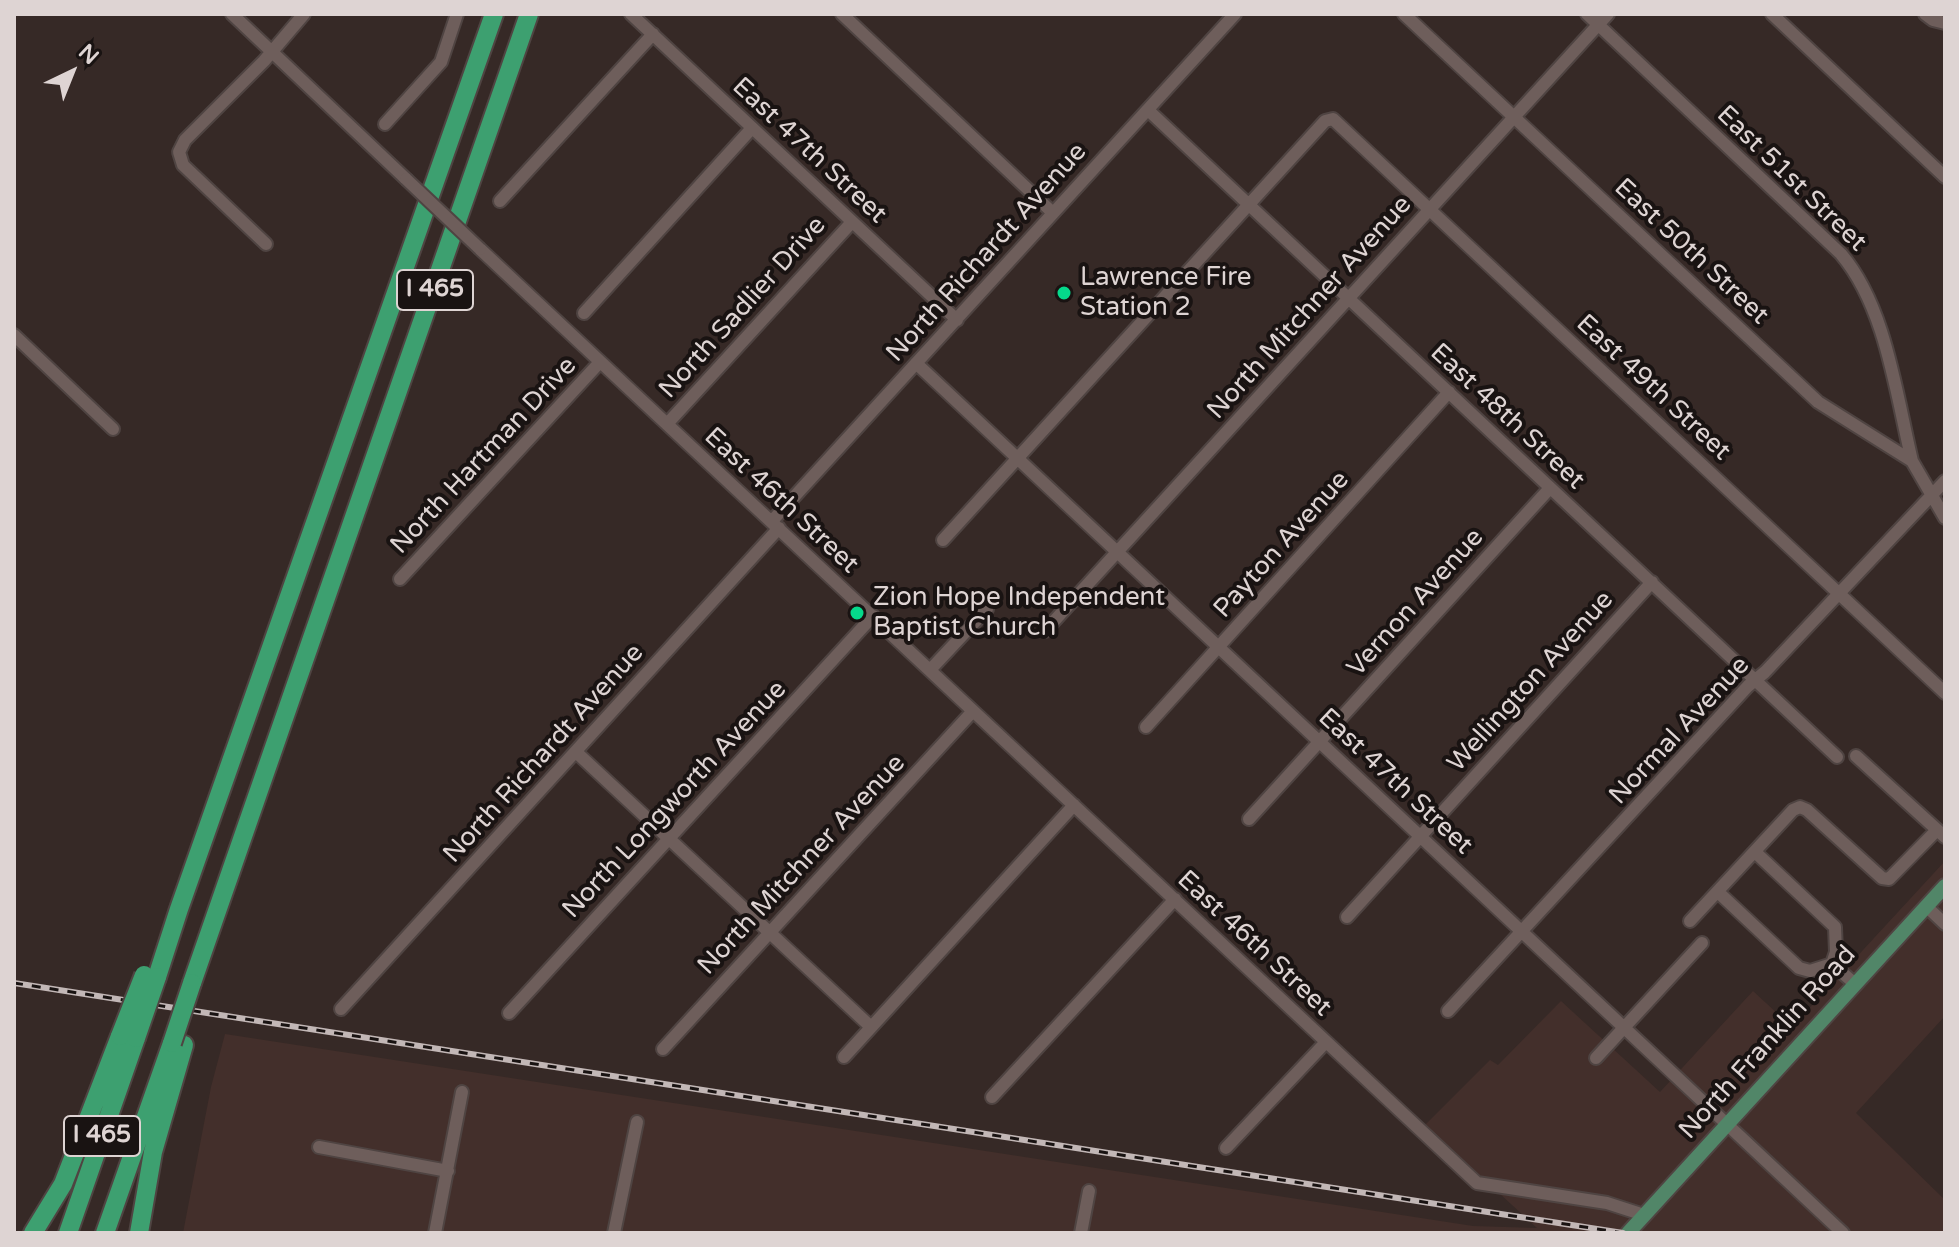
<!DOCTYPE html>
<html>
<head>
<meta charset="utf-8">
<style>
  body { margin:0 }
  #map { position:relative; width:1959px; height:1247px; overflow:hidden; background:#362926; font-family:"Varela Round",sans-serif }
  canvas { display:block }
  .frame { position:absolute; inset:0; border:16px solid #ded4d3; pointer-events:none }
  .north { position:absolute; left:32px; top:32px; width:80px; height:80px; -webkit-text-stroke:6px #191312; paint-order:stroke; rotate:43deg; font-size:22px; font-weight:700; line-height:32px; text-align:center; color:#ded4d3 }
  .north::after { content:''; display:block; margin:auto; width:28px; height:36px; background:#ded4d3; clip-path:polygon(50% 0,100% 100%,50% 72%,0 100%) }
</style>
</head>
<body>
<div id="map">
<canvas width="1959" height="1247"></canvas>
<div class="frame"></div>
<div class="north">N</div>
</div>
<script>
const ctx = document.querySelector('canvas').getContext('2d');
ctx.lineJoin = 'round';
function fillPath(path, color) { ctx.fillStyle = color; ctx.fill(path, 'evenodd'); }
function stroke(path, color, width, dash) { ctx.strokeStyle = color; ctx.lineWidth = width; ctx.lineCap = dash ? 'butt' : 'round'; ctx.setLineDash(dash || []); ctx.stroke(path); }
function drawText(font, color, halo, rows, align = 'center') {
  ctx.font = font + ' "Varela Round",sans-serif'; ctx.lineWidth = 8; ctx.setLineDash([]); ctx.textBaseline = 'middle'; ctx.strokeStyle = halo; ctx.fillStyle = color; for (const [text, x, y, turn = 0] of rows) {
    ctx.save(); ctx.translate(x, y); ctx.rotate((+turn || 0) * Math.PI / 180); ctx.textAlign = isNaN(turn) ? turn : align; if (halo) ctx.strokeText(text, 0, 0); ctx.fillText(text, 0, 0); ctx.restore();
  }
}
fillPath(new Path2D(`
  M1945,861V1016L1856,1113L1945,1200V1233H183L211,1087L225,1034L1473,1226L1537,1228L1425,1125L1490,1060L1498,1065L1561,1001L1660,1092L1753,991L1792,1027Z`), '#432f2b');
const minor = new Path2D(`
  M232,14L406,179
  M631,14L957,320
  M842,14L1053,213
  M1404,14L1818,402L1912,461L1945,518
  M1587,14L1841,254C1886,307 1896,394 1912,461
  M1772,14L1945,177
  M1925,14L1933,20L1945,23
  M1148,110L1837,757
  M385,124L441,62L457,14
  M500,201L653,34
  M266,244L183,165L179,152L185,140L264,61L304,14
  M480,249L1477,1183L1607,1203L1644,1215
  M584,313L752,128
  M14,335L113,429
  M916,363L1843,1233
  M667,424L852,222
  M772,521L1235,14
  M943,540L1325,121L1333,119L1945,693
  M400,579L600,362
  M1045,631L1608,14
  M930,670L987,609
  M1146,727L1449,392
  M576,752L871,1027
  M1856,756L1945,837
  M1249,819L1550,488
  M1755,852L1835,927L1836,952L1832,964L1854,983
  M1718,892L1799,968L1810,971L1832,964
  M1926,906L1945,924
  M1347,917L1652,582
  M1690,921L1793,810L1800,807L1807,810L1882,878L1889,879L1937,830
  M341,1009L779,528
  M1448,1011L1748,686L1765,672L1945,481
  M509,1013L873,616
  M663,1049L973,711
  M844,1057L1074,805
  M1596,1058L1702,943
  M992,1097L1175,899
  M319,1147L448,1171
  M1226,1148L1326,1042
  M435,1233L462,1092
  M614,1233L637,1122
  M1081,1233L1089,1191`);
const major = new Path2D(`
  M1628,1233L1945,886`);
const highway = new Path2D(`
  M157,977L179,909L494,14
  M192,983L529,14
  M33,1233L63,1184L120,1036
  M68,1233L136,1038
  M105,1233L172,1043
  M139,1233L153,1152L184,1045`);
stroke(minor, '#4f4442', 16);
stroke(major, '#4f4442', 18);
stroke(highway, '#4f4442', 22);
stroke(minor, '#6e5e5b', 12);
stroke(major, '#518668', 14);
stroke(highway, '#3da070', 18);
const rail = new Path2D(`
  M14,983L1623,1233`);
stroke(rail, '#c2b7b6', 6);
stroke(rail, '#191312', 3, [9]);
const minorBridge = new Path2D(`
  M406,179L480,249`);
const highwayBridge = new Path2D(`
  M120,1036L144,975
  M136,1038L157,977
  M172,1043L192,983`);
stroke(minorBridge, '#4f4442', 16, []);
stroke(highwayBridge, '#4f4442', 22, []);
stroke(minorBridge, '#6e5e5b', 12);
stroke(highwayBridge, '#3da070', 18);
for (const [x, y, r, color] of [
  [1064,293,8,"#05d98b"],
  [857,613,8,"#05d98b"]
]) { const dot = new Path2D(); dot.arc(x, y, r, 0, 2 * Math.PI); ctx.fillStyle = color; ctx.fill(dot); stroke(dot, '#191312', 3); }
for (const [x, y, w] of [
  [435,290,76],
  [102,1136,76]
]) { const box = new Path2D(); box.roundRect(x - w / 2, y - 20, w, 40, 6); ctx.fillStyle = '#191312'; ctx.fill(box); stroke(box, '#ded4d3', 2); }
drawText('bold 24px', '#ded4d3', null, [
  ["I 465",435,290],
  ["I 465",102,1136]
]);
drawText('26px', '#ded4d3', '#191312', [
  ["East 47th Street",809,151,43],
  ["East 51st Street",1791,179,44],
  ["East 50th Street",1691,252,43],
  ["North Richardt Avenue",987,253,-48],
  ["North Sadlier Drive",743,308,-48],
  ["North Mitchner Avenue",1310,308,-48],
  ["East 49th Street",1653,388,43],
  ["East 48th Street",1507,417,43],
  ["North Hartman Drive",484,456,-47],
  ["East 46th Street",781,501,43],
  ["Payton Avenue",1282,545,-48],
  ["Vernon Avenue",1416,603,-48],
  ["Wellington Avenue",1531,682,-48],
  ["Normal Avenue",1680,731,-47],
  ["North Richardt Avenue",544,754,-48],
  ["East 47th Street",1395,782,43],
  ["North Longworth Avenue",675,800,-47],
  ["North Mitchner Avenue",802,865,-47],
  ["East 46th Street",1254,944,43],
  ["North Franklin Road",1768,1043,-48]
]);
drawText('26px', '#ded4d3', '#191312', [
  ["Lawrence Fire",1080,278],
  ["Station 2",1080,308],
  ["Zion Hope Independent",873,598],
  ["Baptist Church",873,628]
], 'left');
</script>
</body>
</html>
